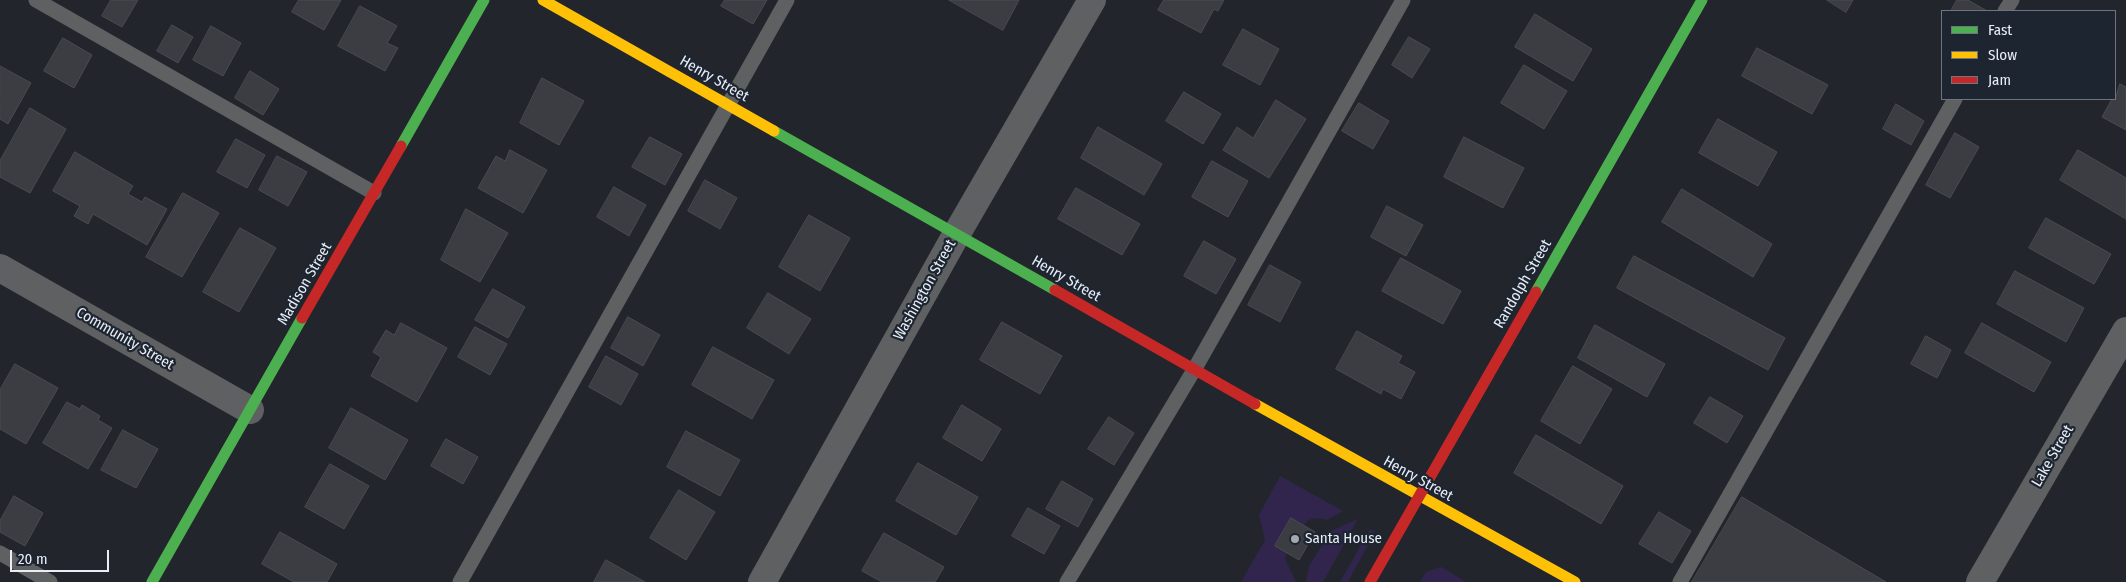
<!DOCTYPE html>
<html>
<head>
<meta charset="utf-8">
<style>
  body { margin:0 }
  #map { position:relative; width:2126px; height:582px; overflow:hidden; background:#22262c; font-family:"Fira Sans Condensed",sans-serif }
  canvas { display:block }
  .legend { position:absolute; left:1941px; top:10px; width:175px; height:90px; box-sizing:border-box; background:#1d2531; border:1px solid #6e7580; margin:0; padding:6px 9px; list-style:none; font-size:15px; color:#e8edf6 }
  .legend li { display:flex; align-items:center; gap:10px; height:25px }
  .legend b { width:25px; border:1px solid #6e7580 }
  .scale { position:absolute; left:10px; top:550px; width:99px; height:22px; box-sizing:border-box; border:2px solid #e8edf6; border-top:0; padding-left:6px; font-size:15px; line-height:18px; white-space:nowrap; color:#e8edf6; -webkit-text-stroke:4px #1d2531; paint-order:stroke }
</style>
</head>
<body>
<div id="map">
<canvas width="2126" height="582"></canvas>
<ul class="legend">
<li><b style="height:6px;background:#4caf50"></b>Fast</li>
<li><b style="height:6px;background:#ffc107"></b>Slow</li>
<li><b style="height:6px;background:#c62828"></b>Jam</li>
</ul>
<div class="scale">20 m</div>
</div>
<script>
const ctx = document.querySelector('canvas').getContext('2d');
ctx.lineJoin = 'round';
function fillPath(path, color) { ctx.fillStyle = color; ctx.fill(path, 'evenodd'); }
function stroke(path, color, width, dash) { ctx.strokeStyle = color; ctx.lineWidth = width; ctx.lineCap = dash ? 'butt' : 'round'; ctx.setLineDash(dash || []); ctx.stroke(path); }
function drawText(font, color, halo, rows, align = 'center') {
  ctx.font = font + ' "Fira Sans Condensed",sans-serif'; ctx.lineWidth = 4.5; ctx.setLineDash([]); ctx.textBaseline = 'middle'; ctx.strokeStyle = halo; ctx.fillStyle = color; for (const [text, x, y, turn = 0] of rows) {
    ctx.save(); ctx.translate(x, y); ctx.rotate((+turn || 0) * Math.PI / 180); ctx.textAlign = isNaN(turn) ? turn : align; if (halo) ctx.strokeText(text, 0, 0); ctx.fillText(text, 0, 0); ctx.restore();
  }
}
fillPath(new Path2D(`
  M1280,476L1343,511L1327,520C1318,518 1310,516 1304,525L1291,518L1275,546L1287,553L1285,559L1296,582H1241L1265,540L1259,515Z
  M1358,519L1323,582H1306L1309,566L1331,531Z
  M1370,529L1375,531L1374,534L1350,578L1348,582H1340Z
  M1441,567L1466,582H1420L1426,572Z`), '#31254d');
const building = new Path2D(`
  M111,0H138L122,27L102,16Z
  M299,0H341L324,30L292,12Z
  M725,0H767L753,24L721,6Z
  M949,0H1019L1003,30Z
  M1164,0H1224L1218,11L1214,9L1201,33L1158,10Z
  M1827,0H1853L1846,12Z
  M1957,0H1968L1987,11H1951Z
  M360,6L397,26L387,43L398,48L385,71L338,46Z
  M1535,14L1592,49L1573,81L1515,47Z
  M172,25L193,37L178,63L157,51Z
  M211,26L241,43L223,76L193,60Z
  M1243,29L1279,49L1260,85L1223,65Z
  M1409,37L1430,49L1412,78L1392,65Z
  M63,38L92,55L74,88L44,71Z
  M1757,48L1828,85L1812,114L1742,76Z
  M1524,65L1567,91L1544,129L1501,103Z
  M0,66L31,83L8,124L0,119Z
  M250,71L279,89L263,115L235,98Z
  M542,78L584,101L559,145L520,123Z
  M2120,84L2126,87V130L2102,117L2112,99H2115Z
  M1184,92L1221,114L1203,144L1166,121Z
  M1276,100L1306,119L1269,178L1223,150L1237,127L1253,138Z
  M1359,103L1389,121L1373,149L1342,131Z
  M1896,104L1924,121L1911,145L1883,129Z
  M30,108L66,129L30,193L0,177V161Z
  M1718,119L1777,152L1758,186L1699,153Z
  M1098,127L1162,164L1144,195L1081,158Z
  M1955,133L1979,147L1950,198L1926,185Z
  M650,137L682,154L665,185L632,167Z
  M1464,137L1524,168L1503,208L1444,177Z
  M236,139L265,155L247,188L217,172Z
  M510,150L547,170L523,213L478,188L496,156L505,161Z
  M2078,150L2126,178V219L2060,180Z
  M75,152L133,186L128,194L142,202L145,197L167,209L147,245L93,214L88,224L74,216L80,206L53,191Z
  M277,156L307,172L288,206L259,190Z
  M1212,161L1248,181L1228,217L1192,197Z
  M705,180L737,198L720,229L688,211Z
  M614,187L646,205L629,236L597,217Z
  M1076,188L1140,224L1122,255L1058,219Z
  M1682,189L1772,244L1753,277L1662,222Z
  M183,193L219,213L182,277L146,257Z
  M1387,206L1423,225L1406,256L1371,237Z
  M466,209L508,233L480,282L441,260Z
  M809,215L850,238L820,291L779,267Z
  M2046,218L2111,254L2094,284L2029,248Z
  M240,228L276,248L239,312L203,292Z
  M1204,241L1236,259L1216,294L1184,276Z
  M1634,256L1785,338L1768,370L1617,288Z
  M1401,258L1461,291L1443,324L1382,291Z
  M1270,265L1301,282L1280,322L1248,305Z
  M2015,271L2084,308L2066,342L1997,304Z
  M493,289L525,307L508,338L475,320Z
  M768,293L811,319L789,354L747,328Z
  M628,317L660,335L643,366L611,348Z
  M1002,322L1062,356L1040,394L980,360Z
  M401,323L447,348L417,402L371,376L381,357L373,352L386,330L394,335Z
  M1982,323L2051,362L2034,392L1965,353Z
  M1595,325L1665,364L1647,397L1578,358Z
  M475,327L507,344L490,375L458,357Z
  M1357,331L1402,356L1398,363L1415,372L1401,399L1383,389L1381,394L1336,369Z
  M1926,336L1951,350L1937,378L1911,364Z
  M713,347L774,380L752,419L692,385Z
  M606,356L638,374L621,405L589,387Z
  M15,364L58,388L26,444L0,429V390Z
  M1573,366L1612,389L1580,444L1541,421Z
  M1710,397L1743,416L1727,443L1694,423Z
  M67,402L80,409L82,405L100,416L98,420L112,428L88,469L43,443Z
  M962,405L1001,429L982,461L943,438Z
  M351,408L408,440L385,480L329,448Z
  M1109,417L1134,433L1114,465L1088,449Z
  M123,430L158,449L136,488L101,470Z
  M686,431L740,460L720,496L667,467Z
  M1536,435L1623,486L1601,524L1514,473Z
  M446,439L478,457L463,484L431,466Z
  M918,463L978,497L956,535L896,501Z
  M330,464L369,486L344,529L305,507Z
  M1062,481L1093,499L1078,527L1046,509Z
  M679,490L715,512L686,560L650,538Z
  M14,496L43,513L25,546L0,532V521Z
  M1742,497L1886,582H1692Z
  M1028,508L1060,526L1044,554L1012,536Z
  M1659,512L1691,531L1672,563L1639,544Z
  M1291,518L1315,532L1299,560L1275,546Z
  M280,532L337,564L327,582H294L262,564Z
  M884,533L944,567L935,582H882L862,571Z
  M606,560L645,582H594Z`);
fillPath(building, '#3b3d43');
stroke(building, '#484c52', 1);
stroke(new Path2D(`
  M36,0L374,193
  M2005,11L2012,0
  M0,553L50,582
  M460,582L787,0
  M1067,582L1194,370L1403,0
  M1680,582L1955,99`), '#5e6062', 15);
stroke(new Path2D(`
  M0,268L250,410
  M762,582L956,235L1092,0
  M1980,582L2126,331`), '#5e6062', 28);
stroke(new Path2D(`
  M774,131L1055,290
  M401,146L484,0
  M1536,292L1702,0
  M152,582L302,318`), '#4caf50', 11);
stroke(new Path2D(`
  M543,0L774,131
  M1255,404L1575,582`), '#ffc107', 11);
stroke(new Path2D(`
  M1055,290L1255,404
  M302,318L401,146
  M1370,582L1536,292`), '#c62828', 11);
for (const [x, y, r, color] of [
  [1295,539,5,"#a3a7af"]
]) { const dot = new Path2D(); dot.arc(x, y, r, 0, 2 * Math.PI); ctx.fillStyle = color; ctx.fill(dot); stroke(dot, '#1d2531', 2); }
drawText('15px', '#e8edf6', '#1d2531', [
  ["Henry Street",714,79,30],
  ["Henry Street",1066,279,30],
  ["Madison Street",305,284,-60],
  ["Randolph Street",1523,284,-60],
  ["Washington Street",925,290,-61],
  ["Community Street",125,339,30],
  ["Lake Street",2053,456,-60],
  ["Henry Street",1418,479,29]
]);
drawText('15px', '#e8edf6', '#1d2531', [
  ["Santa House",1305,539]
], 'left');
</script>
</body>
</html>
